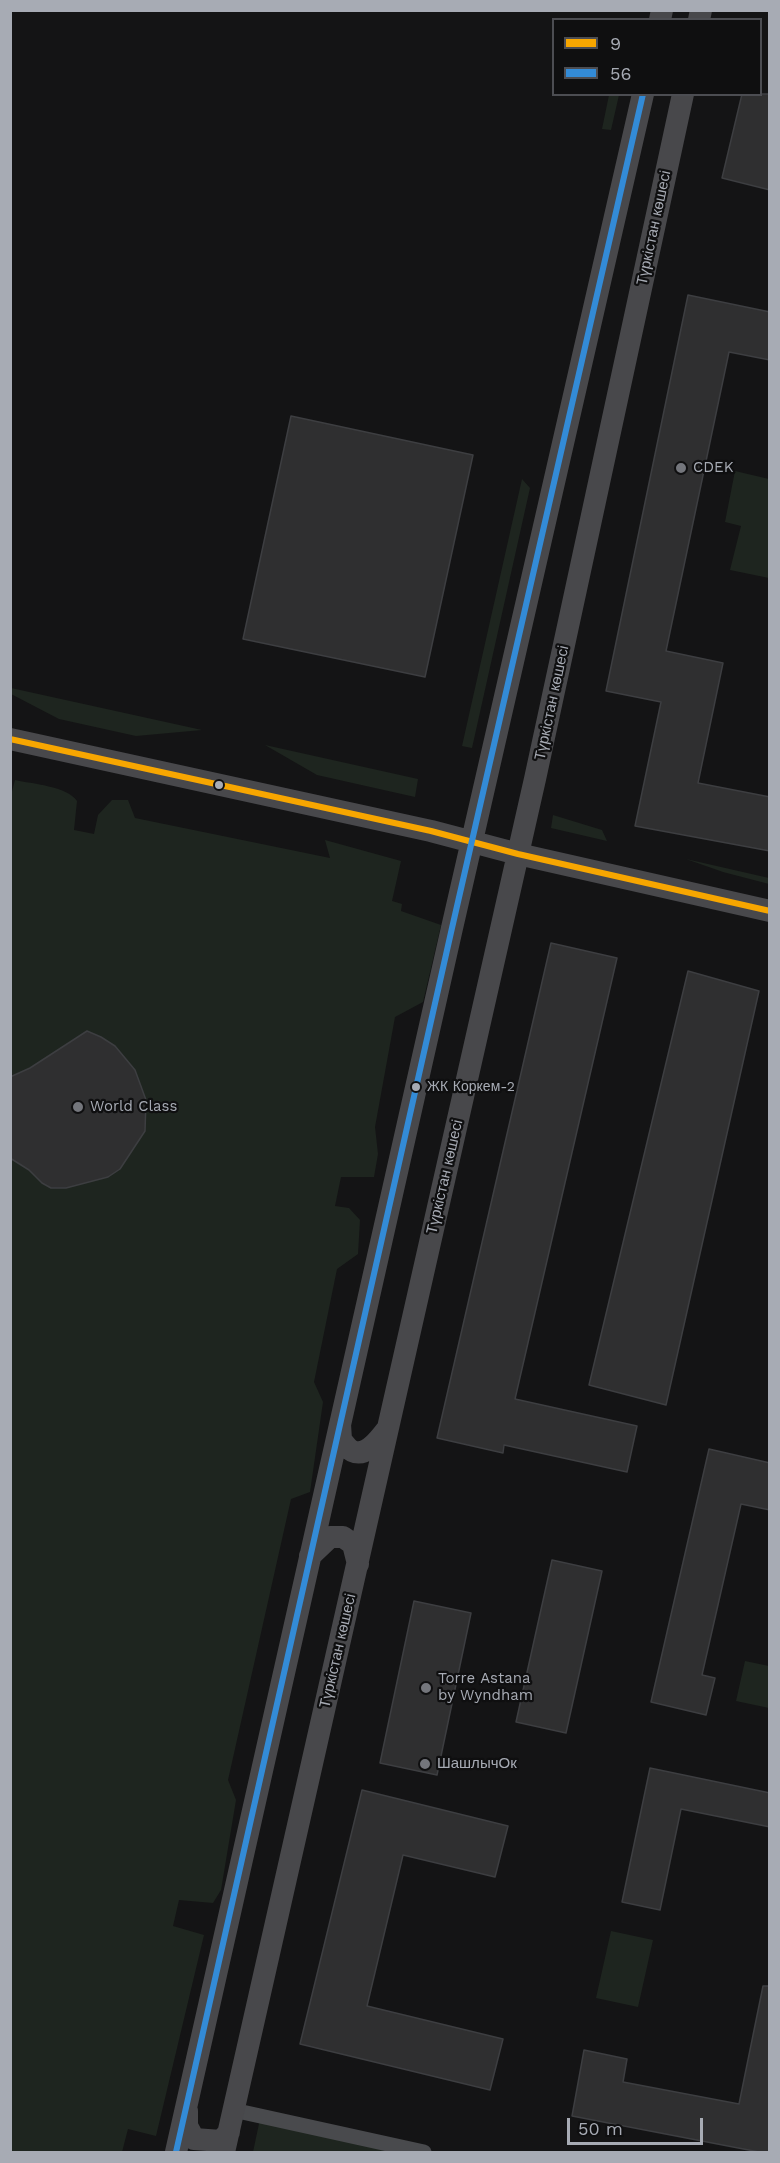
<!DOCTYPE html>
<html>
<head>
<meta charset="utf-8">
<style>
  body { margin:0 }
  #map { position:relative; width:780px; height:2163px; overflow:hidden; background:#141415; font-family:"Work Sans",sans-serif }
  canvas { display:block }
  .frame { position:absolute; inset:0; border:12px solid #a7abb4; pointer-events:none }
  .legend { position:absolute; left:552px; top:18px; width:210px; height:78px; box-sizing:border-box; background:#0f0f10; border:2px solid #4c4d52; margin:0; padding:8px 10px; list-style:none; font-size:18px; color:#a7abb4 }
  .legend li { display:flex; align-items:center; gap:12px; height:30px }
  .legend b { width:30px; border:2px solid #4c4d52 }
  .scale { position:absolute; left:567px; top:2118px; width:136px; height:27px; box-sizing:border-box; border:3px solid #a7abb4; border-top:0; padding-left:8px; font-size:18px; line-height:21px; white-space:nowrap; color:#a7abb4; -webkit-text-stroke:4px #0f0f10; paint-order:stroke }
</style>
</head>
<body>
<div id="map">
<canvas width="780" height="2163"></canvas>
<div class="frame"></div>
<ul class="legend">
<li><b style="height:8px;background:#f7a600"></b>9</li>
<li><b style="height:8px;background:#338bd7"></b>56</li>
</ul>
<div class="scale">50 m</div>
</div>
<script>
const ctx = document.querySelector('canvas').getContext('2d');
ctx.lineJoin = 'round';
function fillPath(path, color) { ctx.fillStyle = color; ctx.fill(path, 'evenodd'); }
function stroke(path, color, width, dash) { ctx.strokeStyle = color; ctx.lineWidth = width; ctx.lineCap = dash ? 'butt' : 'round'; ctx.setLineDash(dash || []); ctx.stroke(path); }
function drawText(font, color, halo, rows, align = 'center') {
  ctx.font = font + ' "Work Sans",sans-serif'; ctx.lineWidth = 4.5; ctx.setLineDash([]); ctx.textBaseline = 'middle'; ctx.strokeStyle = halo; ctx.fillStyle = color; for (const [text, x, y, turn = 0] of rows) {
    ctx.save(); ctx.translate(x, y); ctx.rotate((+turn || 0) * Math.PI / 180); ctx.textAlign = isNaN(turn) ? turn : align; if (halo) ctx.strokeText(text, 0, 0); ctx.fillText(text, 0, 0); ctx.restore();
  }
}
fillPath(new Path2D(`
  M609,95H619L611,130L602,129Z
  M735,471L769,479V578L730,570L741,526L725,522Z
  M522,479L530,488L472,748L462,746Z
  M10,688H11L202,730L136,736L59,719L11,694Z
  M265,745L418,779L415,797L317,775Z
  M15,780C32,784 67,786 77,801L74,830L94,834L98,815L112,800H128L135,818L330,858L325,840L401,861L392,901L402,904L401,911L441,925L423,1002L395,1017L375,1127L378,1154L374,1177H341L335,1206L349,1208L360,1220L358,1254L337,1269L314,1382L323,1402L310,1492L291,1499L228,1780L236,1800L221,1890L213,1903L179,1900L173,1926L204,1935L156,2136L128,2129L122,2152H11L10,799Z
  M553,815L602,830L607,841L551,828Z
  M686,859L769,878V884L723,872Z
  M745,1661L769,1666V1708L736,1701Z
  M611,1931L653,1940L638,2007L596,1998Z
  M260,2119L394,2152H253Z`), '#1e251f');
const building = new Path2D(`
  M742,94H770V190L722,178Z
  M688,295L770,312V360L729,352L666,651L723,663L698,783L770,797V851L635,826L661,702L606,691Z
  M291,416L473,455L425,677L243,639Z
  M551,943L617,958L515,1399L637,1426L627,1472L504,1445L503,1453L437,1438Z
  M688,971L759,991L666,1405L589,1385Z
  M87,1031L101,1037L115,1046L135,1070L146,1100L145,1131L120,1169L108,1177L66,1188H51L42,1183L29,1170L10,1158V1077L30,1068Z
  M709,1449L770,1463V1510L741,1504L702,1675L715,1678L706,1715L651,1702Z
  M552,1560L602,1571L566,1733L516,1722Z
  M414,1601L471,1613L437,1775L380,1763Z
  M650,1768L770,1793V1827L681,1809L660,1910L622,1902Z
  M362,1790L508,1826L495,1877L403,1855L367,2006L503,2039L490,2090L300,2044Z
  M763,1986H770V2152H759L572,2116L584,2050L627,2059L623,2082L739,2104Z`);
fillPath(building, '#2f2f30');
stroke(building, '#3d3e41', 1.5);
stroke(new Path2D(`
  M233,2110L424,2152`), '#494a4d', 15);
stroke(new Path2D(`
  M660,20L662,10
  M699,20L701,10
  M10,739L431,831L518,854L770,911
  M340,1424L341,1440C344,1443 348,1449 352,1451C367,1458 380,1438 388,1428
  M310,1556L330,1537H343L353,1544L358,1564
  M187,2111V2126L194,2139L221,2141L229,2132
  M176,2152L452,928L643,94
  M224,2152L535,779L683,94`), '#48484b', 22);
stroke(new Path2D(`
  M10,739L431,831L518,854L770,911`), '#f7a600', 6);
stroke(new Path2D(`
  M176,2152L452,928L643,94`), '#338bd7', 6);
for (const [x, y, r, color] of [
  [681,468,6,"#74767c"],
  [219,785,5,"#a7abb4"],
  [416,1087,5,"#a7abb4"],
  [78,1107,6,"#74767c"],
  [426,1688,6,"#74767c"],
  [425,1764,6,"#74767c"]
]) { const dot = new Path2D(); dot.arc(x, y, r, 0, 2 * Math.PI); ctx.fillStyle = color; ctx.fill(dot); stroke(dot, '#0f0f10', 2); }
drawText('14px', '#a7abb4', '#0f0f10', [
  ["ЖК Коркем-2",427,1087]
], 'left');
drawText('15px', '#a7abb4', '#0f0f10', [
  ["Түркістан көшесі",654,228,-78],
  ["Түркістан көшесі",552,703,-78],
  ["Түркістан көшесі",445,1177,-77],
  ["Түркістан көшесі",338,1651,-77]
]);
drawText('15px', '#a7abb4', '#0f0f10', [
  ["CDEK",693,468],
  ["World Class",90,1107],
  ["Torre Astana",438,1679],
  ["by Wyndham",438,1696],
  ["ШашлычОк",437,1764]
], 'left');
</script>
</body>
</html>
